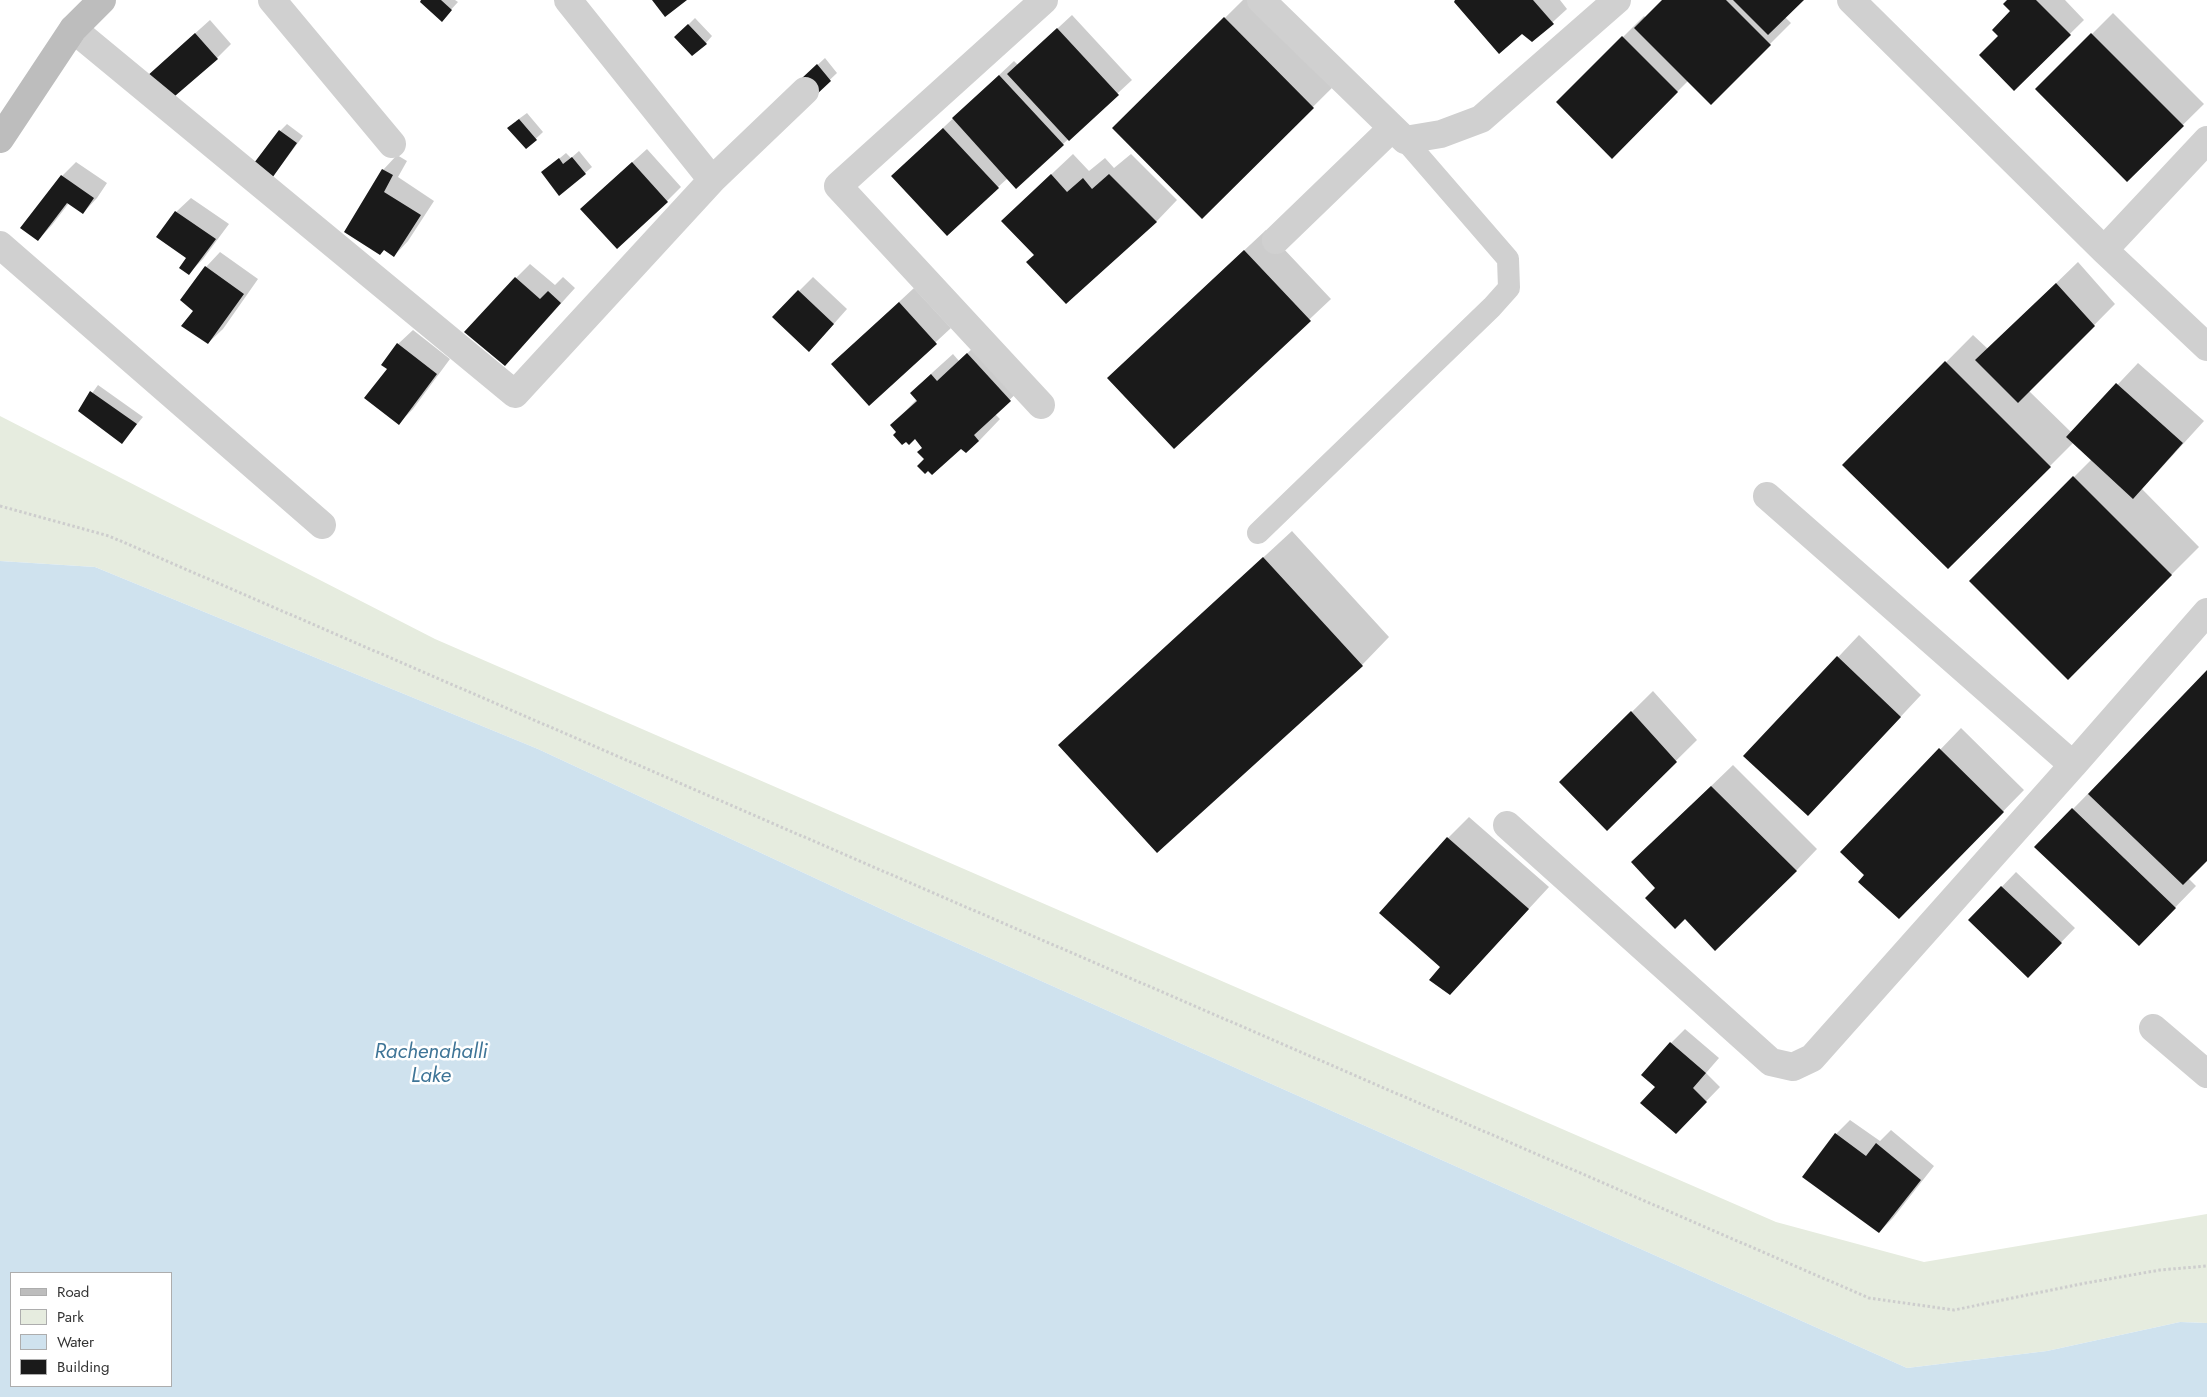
<!DOCTYPE html>
<html>
<head>
<meta charset="utf-8">
<style>
  body { margin:0 }
  #map { position:relative; width:2207px; height:1397px; overflow:hidden; background:#fff; font-family:Jost,sans-serif }
  canvas { display:block }
  .legend { position:absolute; left:10px; top:1272px; width:162px; height:115px; box-sizing:border-box; background:#fff; border:1px solid #adadad; margin:0; padding:6px 9px; list-style:none; font-size:15px; color:#333 }
  .legend li { display:flex; align-items:center; gap:10px; height:25px }
  .legend b { width:25px; border:1px solid #adadad }
</style>
</head>
<body>
<div id="map">
<canvas width="2207" height="1397"></canvas>
<ul class="legend">
<li><b style="height:6px;background:#bdbdbd"></b>Road</li>
<li><b style="height:14px;background:#e6ecdf"></b>Park</li>
<li><b style="height:14px;background:#cfe2ee"></b>Water</li>
<li><b style="height:14px;background:#1a1a1a"></b>Building</li>
</ul>
</div>
<script>
const ctx = document.querySelector('canvas').getContext('2d');
ctx.lineJoin = 'round';
function fillPath(path, color) { ctx.fillStyle = color; ctx.fill(path, 'evenodd'); }
function stroke(path, color, width, dash) { ctx.strokeStyle = color; ctx.lineWidth = width; ctx.lineCap = dash ? 'butt' : 'round'; ctx.setLineDash(dash || []); ctx.stroke(path); }
function drawText(font, color, halo, rows, align = 'center') {
  ctx.font = font + ' Jost,sans-serif'; ctx.lineWidth = 5; ctx.setLineDash([]); ctx.textBaseline = 'middle'; ctx.strokeStyle = halo; ctx.fillStyle = color; for (const [text, x, y, turn = 0] of rows) {
    ctx.save(); ctx.translate(x, y); ctx.rotate((+turn || 0) * Math.PI / 180); ctx.textAlign = isNaN(turn) ? turn : align; if (halo) ctx.strokeText(text, 0, 0); ctx.fillText(text, 0, 0); ctx.restore();
  }
}
fillPath(new Path2D(`
  M0,416L435,639L1776,1222L1924,1262L2207,1214V1323L2180,1322L2047,1351L1907,1368L907,921L538,749L95,567L0,561Z`), '#e6ecdf');
fillPath(new Path2D(`
  M0,561L95,567L538,749L907,921L1907,1368L2047,1351L2180,1322L2207,1323V1397H0ZM11,1273H171V1386H11Z`), '#cfe2ee');
fillPath(new Path2D(`
  M423,0H455L458,2L448,13Z
  M1243,0H1262L1341,79L1202,217L1114,128Z
  M1457,0H1560L1567,9L1532,41L1522,32Z
  M1664,0H1802L1785,17L1791,23L1711,103L1688,81L1612,157L1558,102L1644,16L1646,18Z
  M2009,0H2065L2084,20L2014,89L1999,36L2012,11Z
  M2113,13L2204,104L2127,180L2037,89Z
  M1072,15L1132,80L1063,144L1008,178L998,187L892,176L1014,61L1018,65Z
  M695,18L712,36L706,43L676,37Z
  M210,20L231,44L217,58L162,63Z
  M825,58L837,73L816,93L810,72Z
  M527,113L543,132L526,148L516,121Z
  M287,124L303,136L270,180L280,131Z
  M647,149L681,187L667,201L596,195Z
  M579,151L592,167L585,173L543,172L566,153L571,158Z
  M1073,154L1089,171L1105,158L1114,168L1131,154L1177,200L1156,222L1035,255L1024,200Z
  M397,155L407,161L398,177L434,201L408,241L394,256L385,249L383,170Z
  M76,162L107,183L97,198L83,213L69,203L52,225L38,240L62,176Z
  M191,198L229,224L203,259L189,273L188,258L157,237L176,212Z
  M1266,230L1331,299L1174,447L1130,357Z
  M220,252L258,279L223,329L208,343L195,310L206,267Z
  M2078,262L2115,304L2029,391L2072,433L2138,363L2204,421L2142,489L2199,547L2068,678L1970,581L2092,459L2074,442L1948,568L1844,465L1973,335L1988,349Z
  M530,264L555,285L563,277L575,288L519,350L516,278Z
  M813,277L847,309L823,336L799,291Z
  M914,288L951,328L869,404L832,364Z
  M413,330L450,359L413,409L399,423L389,369L398,344Z
  M989,333L1031,379L995,414L1000,419L979,441L925,459L924,447L915,437L898,432L892,425L917,399L912,393L933,372L953,354L959,361Z
  M98,385L143,417L122,442L80,410Z
  M1292,531L1389,637L1362,665L1157,852L1060,745Z
  M1859,635L1921,695L1829,793L1745,756Z
  M2207,672V860L2188,878L2196,886L2160,923L2073,809Z
  M1653,691L1697,740L1607,829L1561,782Z
  M1961,728L2024,790L1920,896L1866,875L1842,852Z
  M1733,765L1817,849L1796,871L1657,888L1654,841Z
  M1469,817L1549,887L1450,994L1442,967L1448,838Z
  M2016,872L2075,928L2042,962L1970,920Z
  M1685,1029L1719,1058L1706,1073L1720,1087L1690,1118L1656,1087L1671,1043Z
  M1850,1120L1880,1141L1891,1130L1934,1166L1893,1218L1879,1232L1836,1134Z`), '#0003');
fillPath(new Path2D(`
  M421,0H441L452,10L442,22L420,2Z
  M652,0H687L665,17Z
  M1455,0H1533L1554,24L1532,42L1522,34L1499,54L1454,2Z
  M1662,0H1726L1771,45L1711,105L1634,28Z
  M1733,0H1804L1768,35Z
  M2007,0H2036L2071,35L2014,91L1979,55L1998,36L1992,30L2010,11L2003,4Z
  M1224,17L1314,108L1202,219L1112,128Z
  M688,24L707,44L692,56L674,37Z
  M1057,28L1119,95L1069,141L1007,74Z
  M195,33L218,59L168,102L146,77Z
  M2091,33L2184,126L2127,182L2035,89Z
  M1622,36L1678,92L1612,159L1556,102Z
  M817,64L831,81L816,95L802,78Z
  M999,75L1064,145L1016,189L952,118Z
  M519,119L537,140L526,149L507,128Z
  M943,128L999,188L947,236L891,176Z
  M279,130L297,143L270,181L251,167Z
  M572,157L586,174L559,196L541,172L559,158L563,164Z
  M632,162L668,202L617,249L580,209Z
  M382,169L393,175L384,192L421,215L394,257L384,250L380,255L344,232Z
  M1051,174L1067,192L1083,178L1092,189L1109,174L1157,222L1066,304L1026,262L1034,255L1001,221Z
  M61,175L94,198L83,214L67,203L38,241L20,228Z
  M175,211L216,239L189,275L179,268L186,258L156,237Z
  M1244,250L1311,321L1174,449L1107,378Z
  M205,266L244,294L208,344L181,326L193,311L180,300Z
  M515,277L540,299L548,291L561,303L505,366L464,332Z
  M2056,283L2095,326L2018,403L1975,360Z
  M798,290L834,324L809,352L772,317Z
  M899,302L937,344L869,406L831,364Z
  M397,343L437,374L399,425L364,398L387,369L381,365Z
  M967,353L1011,401L974,435L979,441L966,453L961,449L932,475L928,471L925,474L917,466L924,459L917,452L922,448L915,439L909,445L906,442L902,445L893,435L896,432L890,425L917,401L910,393L931,374L937,381Z
  M1945,361L2051,467L1948,569L1842,465Z
  M2116,383L2183,443L2133,499L2066,437Z
  M90,391L137,424L122,444L78,411Z
  M2073,476L2172,575L2068,680L1969,581Z
  M1263,557L1363,666L1157,853L1058,745Z
  M1837,656L1901,717L1808,816L1743,756Z
  M2207,670V861L2183,885L2088,794Z
  M1631,711L1677,762L1607,831L1559,782Z
  M1939,748L2004,812L1899,919L1858,882L1864,875L1840,852Z
  M1711,786L1797,871L1715,951L1685,919L1675,929L1645,898L1655,888L1631,862Z
  M2072,808L2176,908L2139,946L2034,847Z
  M1447,837L1529,909L1450,995L1429,980L1440,967L1379,913Z
  M2001,886L2062,943L2028,978L1968,920Z
  M1670,1042L1706,1073L1693,1088L1707,1102L1676,1134L1640,1103L1655,1087L1641,1075Z
  M1835,1133L1866,1156L1876,1143L1921,1180L1879,1233L1802,1177Z`), '#1a1a1a');
stroke(new Path2D(`
  M0,506L109,536L1869,1298L1954,1310L2086,1283L2160,1270L2207,1266`), '#cdcdcd', 3, [2.5, 2.5]);
stroke(new Path2D(`
  M1258,533L1492,307L1509,288L1508,259L1405,140`), '#d0d0d0', 22);
stroke(new Path2D(`
  M272,0L392,144
  M1261,0L1405,140L1441,134L1481,119L1617,0
  M1851,0L2104,250L2207,347
  M73,29L515,394L712,180L568,0
  M712,180L805,91
  M1276,240L1392,128
  M0,245L322,525
  M2104,250L2207,140
  M1041,405L838,186L1044,0
  M1767,496L2073,765L2207,612
  M1507,825L1771,1062L1793,1067L1812,1058L2073,765
  M2153,1028L2207,1074`), '#d0d0d0', 28);
stroke(new Path2D(`
  M0,139L73,29L102,0`), '#bdbdbd', 28);
drawText('italic 21px', '#3f7597', '#fff', [
  ["Rachenahalli",431,1053],
  ["Lake",431,1077]
]);
</script>
</body>
</html>
